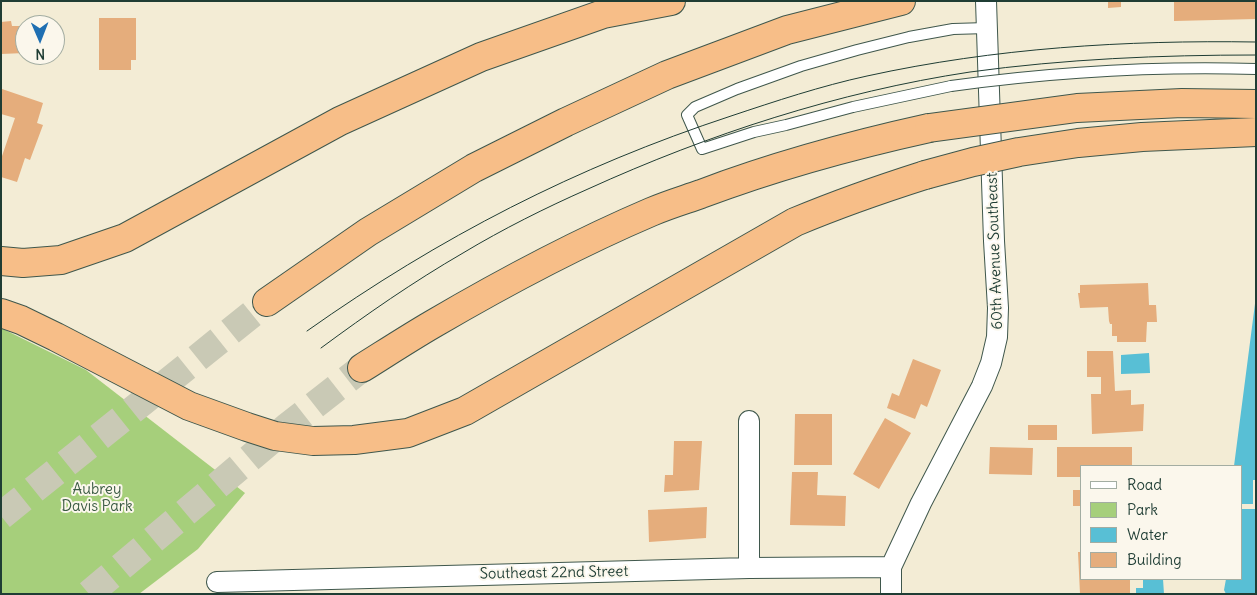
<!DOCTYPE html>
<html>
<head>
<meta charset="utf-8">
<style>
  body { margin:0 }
  #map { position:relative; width:1257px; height:595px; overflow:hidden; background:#f3ecd5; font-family:Delius,sans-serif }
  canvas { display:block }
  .frame { position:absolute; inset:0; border:2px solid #1f3d34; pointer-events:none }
  .legend { position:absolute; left:1080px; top:465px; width:162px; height:115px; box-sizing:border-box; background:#fbf7ec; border:1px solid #a3ada2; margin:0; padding:6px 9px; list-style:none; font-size:15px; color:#1f3d34 }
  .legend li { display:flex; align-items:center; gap:10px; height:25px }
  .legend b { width:25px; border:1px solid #a3ada2 }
  .north { position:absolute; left:15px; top:15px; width:50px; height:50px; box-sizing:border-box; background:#fbf7ec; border:1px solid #a3ada2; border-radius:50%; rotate:179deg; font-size:14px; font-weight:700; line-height:20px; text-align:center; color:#1f3d34 }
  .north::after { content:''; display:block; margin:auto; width:18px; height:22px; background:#1f6fb2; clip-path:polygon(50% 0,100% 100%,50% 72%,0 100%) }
</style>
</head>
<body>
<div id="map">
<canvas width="1257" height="595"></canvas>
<div class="frame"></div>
<ul class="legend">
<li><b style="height:6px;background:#fff"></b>Road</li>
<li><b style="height:14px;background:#a6cf7b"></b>Park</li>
<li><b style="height:14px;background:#58bfd5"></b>Water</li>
<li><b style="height:14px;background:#e5ad7c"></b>Building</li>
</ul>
<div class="north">N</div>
</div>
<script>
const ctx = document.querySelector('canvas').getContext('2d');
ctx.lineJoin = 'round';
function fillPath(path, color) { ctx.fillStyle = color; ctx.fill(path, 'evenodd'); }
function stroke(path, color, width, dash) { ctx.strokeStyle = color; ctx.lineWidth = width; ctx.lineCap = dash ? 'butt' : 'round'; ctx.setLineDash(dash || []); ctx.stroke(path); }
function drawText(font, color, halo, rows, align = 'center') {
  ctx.font = font + ' Delius,sans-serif'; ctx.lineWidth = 4; ctx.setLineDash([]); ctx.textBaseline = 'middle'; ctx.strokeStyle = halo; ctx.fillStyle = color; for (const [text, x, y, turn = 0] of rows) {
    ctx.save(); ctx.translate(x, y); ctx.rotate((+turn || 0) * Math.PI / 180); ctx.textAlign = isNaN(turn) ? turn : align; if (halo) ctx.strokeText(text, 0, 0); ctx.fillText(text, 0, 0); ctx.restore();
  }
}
fillPath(new Path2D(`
  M1,328L86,370L245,493L198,549L139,594H1Z`), '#a6cf7b');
fillPath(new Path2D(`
  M1256,296V594H1226L1224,590L1226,579H1241V466H1234Z
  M1149,353L1150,373L1121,374V355Z
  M1143,579H1163L1164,594H1136V588H1143Z`), '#58bfd5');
fillPath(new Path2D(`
  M1253,480H1256V509H1241V504H1253Z`), '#f3ecd5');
fillPath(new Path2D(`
  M1108,1H1121V7L1108,8Z
  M1174,1H1256V19L1174,21Z
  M99,18H136V60H131V70H99Z
  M11,21L12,26H25V53L1,54V22Z
  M2,89L43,103L37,123L43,125L30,160L25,158L17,182L1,177V159L15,118L1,114V92Z
  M1148,283L1149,305H1156L1157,322H1147L1146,342H1117V336H1112V324H1110L1109,321L1108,307L1080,308L1078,293H1080V285Z
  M1087,351H1113L1115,391L1131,390V405L1144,404L1143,431L1092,434L1091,394H1101V377H1087Z
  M913,359L941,370L927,407L921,404L915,419L887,408L892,393L899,396Z
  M795,414H832V465H794Z
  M885,418L911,433L879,489L853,474Z
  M1028,425H1057V440H1028Z
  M674,441H702L699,490L664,492L665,475H673Z
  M990,447L1033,448L1032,475L989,474Z
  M1057,447H1132V466H1081V477H1057Z
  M792,472H818L817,495L846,496L845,526L790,525Z
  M1073,490H1081V506H1073Z
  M707,507L706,538L649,542L648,510Z
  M1078,552H1081V579H1130V594H1080Z`), '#e5ad7c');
stroke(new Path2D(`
  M1,516L267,302
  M89,594L288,426L362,368`), '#c9c9b5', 28, [28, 14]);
const lane = new Path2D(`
  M951,86L853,107L786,125L754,132L702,149L687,115L695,107L737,89L801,66L857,50L909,37L953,29L987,28`);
const street = new Path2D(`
  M749,421V568
  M217,582L749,568L891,567
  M891,594V567L921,503L982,386L991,363L997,337L998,308L994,241L986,1`);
const highway = new Path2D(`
  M1,261L23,263L61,260L125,238L340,121L481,57L603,14L671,1
  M267,302L368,232L474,168L566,122L667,75L787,30L901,1
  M1,313L21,320L56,337L189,406L247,427L275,436L313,441L354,440L408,433L465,411L795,222C838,204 881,189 925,175
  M362,368C386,353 409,338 433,324C503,283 576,244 651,212C667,205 684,200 701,194C775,166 852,145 929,128`);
stroke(lane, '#3f574c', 12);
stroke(street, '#3f574c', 22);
stroke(highway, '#3f574c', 30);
stroke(lane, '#fff', 10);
stroke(street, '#fff', 20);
stroke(highway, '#f7be88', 28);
stroke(new Path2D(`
  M307,331C440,237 576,167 731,116C776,101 821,86 867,76C995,48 1125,40 1256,42
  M321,348C367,314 413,282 463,253C503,229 545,208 588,189C709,134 838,92 970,72C1065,59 1160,55 1256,55`), '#1f3d34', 1);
const laneBridge = new Path2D(`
  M951,86C1053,72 1154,66 1256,69`);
const highwayBridge = new Path2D(`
  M929,128L1077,108L1182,103L1256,104
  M925,175L973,162L1019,152L1078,143L1142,137L1256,132`);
stroke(laneBridge, '#3f574c', 12, []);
stroke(highwayBridge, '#3f574c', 30, []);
stroke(laneBridge, '#fff', 10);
stroke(highwayBridge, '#f7be88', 28);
drawText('15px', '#1f3d34', '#fbf7ec', [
  ["60th Avenue Southeast",995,251,-92],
  ["Southeast 22nd Street",554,573,-1]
]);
drawText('15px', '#3a5a42', '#fbf7ec', [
  ["Aubrey",97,490],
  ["Davis Park",97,507]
]);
</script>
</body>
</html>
